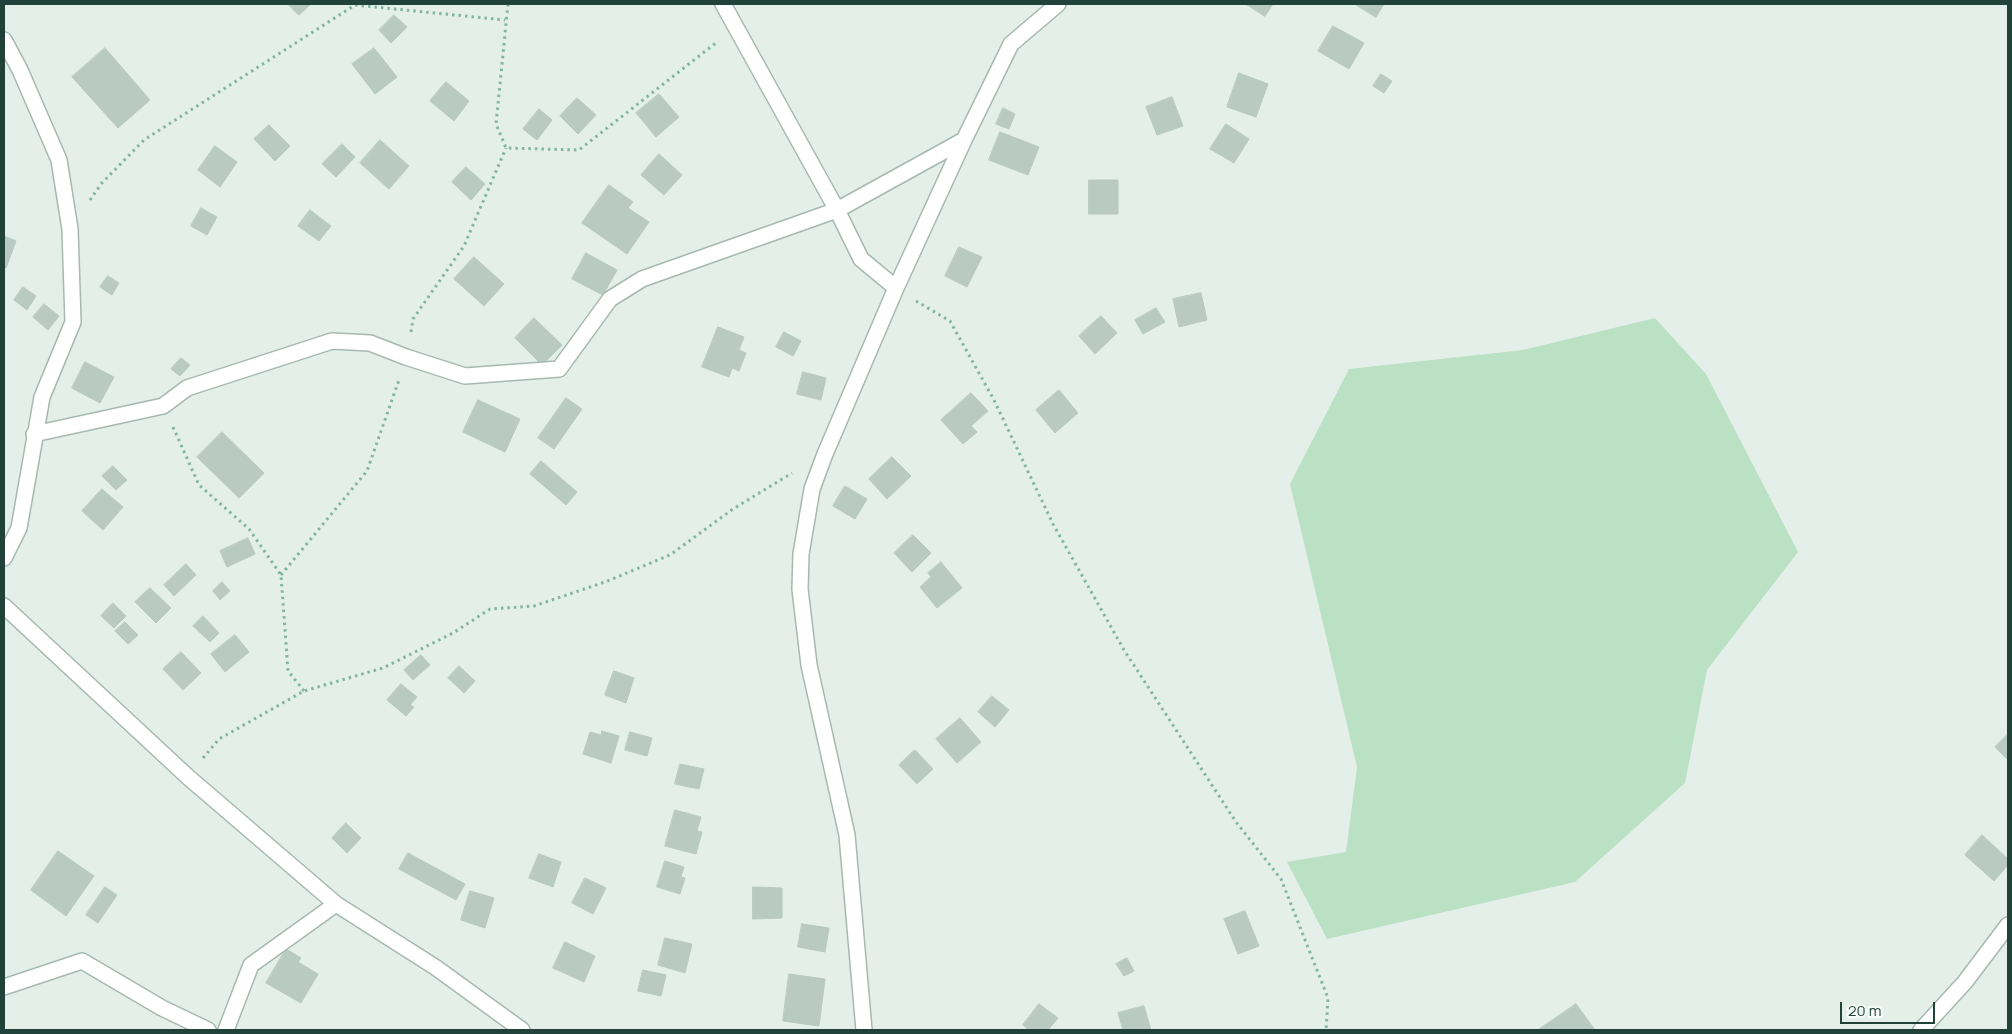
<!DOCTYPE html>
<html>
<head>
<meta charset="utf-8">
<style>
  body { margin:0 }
  #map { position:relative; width:2012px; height:1034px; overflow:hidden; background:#e4efea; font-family:Manrope,sans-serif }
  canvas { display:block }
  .frame { position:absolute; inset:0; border:5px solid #214239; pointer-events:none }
  .scale { position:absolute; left:1840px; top:1002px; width:95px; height:22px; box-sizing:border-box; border:2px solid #214239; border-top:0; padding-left:6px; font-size:15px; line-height:18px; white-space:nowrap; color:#214239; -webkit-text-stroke:4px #f5fbf8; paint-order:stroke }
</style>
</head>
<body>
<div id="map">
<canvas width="2012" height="1034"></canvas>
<div class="frame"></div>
<div class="scale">20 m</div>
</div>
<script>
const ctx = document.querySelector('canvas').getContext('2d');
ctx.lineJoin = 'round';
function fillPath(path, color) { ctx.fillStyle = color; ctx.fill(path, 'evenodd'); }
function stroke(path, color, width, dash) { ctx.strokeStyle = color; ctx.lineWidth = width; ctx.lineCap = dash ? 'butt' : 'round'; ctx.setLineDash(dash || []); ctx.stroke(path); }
fillPath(new Path2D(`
  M1655,318L1706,374L1798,552L1707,670L1685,783L1575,882L1327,939L1287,862L1346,852L1357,767L1290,484L1349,369L1523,350Z`), '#bbe1c5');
const building = new Path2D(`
  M288,4H311L299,15Z
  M1246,4H1273L1265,16Z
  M1355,4H1384L1376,17Z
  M394,15L407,27L391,43L379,30Z
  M1333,26L1364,43L1349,69L1318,51Z
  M105,48L150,100L118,128L72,77Z
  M374,48L397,77L375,94L352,64Z
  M1239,73L1268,84L1256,117L1227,107Z
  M1381,74L1392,81L1384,93L1373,86Z
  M446,82L469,101L454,121L430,101Z
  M659,94L679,117L656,137L636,113Z
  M1172,97L1183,126L1157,135L1146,107Z
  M577,98L596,115L578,134L560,116Z
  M1003,108L1015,114L1009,129L996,124Z
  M539,109L552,120L537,140L523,129Z
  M1226,124L1249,139L1234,163L1210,149Z
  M269,125L290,146L275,161L254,139Z
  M1000,132L1039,147L1028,175L989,160Z
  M380,140L409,166L389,189L360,163Z
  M342,144L355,157L336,177L322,164Z
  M215,146L237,162L220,187L198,170Z
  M659,154L682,175L664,195L641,175Z
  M466,167L485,184L471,200L452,182Z
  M1089,180H1118V214H1089Z
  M609,185L633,202L628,208L649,222L627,254L582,223Z
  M201,208L217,217L207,235L191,226Z
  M310,210L331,226L319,241L298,226Z
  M4,236L16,241L6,268L4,267Z
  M959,247L982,257L967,287L945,276Z
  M586,253L617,270L603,295L572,279Z
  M474,257L504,284L484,306L454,279Z
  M108,276L119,283L112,295L100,287Z
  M23,287L36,296L27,310L14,300Z
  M1201,293L1207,320L1179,327L1173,299Z
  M44,304L59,316L48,330L33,317Z
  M1156,308L1165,322L1143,334L1135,320Z
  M1101,316L1117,333L1095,354L1079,336Z
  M534,318L562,345L542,365L515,338Z
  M718,327L744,337L739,350L746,353L739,371L732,368L729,377L702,367Z
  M784,332L801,341L793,356L776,347Z
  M181,358L190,365L180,376L171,369Z
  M85,362L114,377L100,403L72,388Z
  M803,372L826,378L821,400L797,394Z
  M1059,390L1078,413L1055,433L1036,410Z
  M971,393L988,411L971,426L977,432L963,444L941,420Z
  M566,398L582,409L554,449L538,438Z
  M478,400L520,419L505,452L463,432Z
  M222,432L264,473L239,498L197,457Z
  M892,457L911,476L887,499L869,479Z
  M541,461L577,492L566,505L530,474Z
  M113,466L127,480L116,490L102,476Z
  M845,486L867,499L855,519L833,506Z
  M102,489L123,507L103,530L82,511Z
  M913,535L931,553L912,572L894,553Z
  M248,538L255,554L227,567L220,551Z
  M941,562L962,588L937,608L920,587L931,577L928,573Z
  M186,564L196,575L174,596L164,585Z
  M222,582L230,591L220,600L213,591Z
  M150,588L171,608L156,623L135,602Z
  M113,603L126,616L114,628L101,616Z
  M203,616L219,633L210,642L193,626Z
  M125,622L138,635L128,644L115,631Z
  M235,635L249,652L225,672L211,654Z
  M181,652L201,673L183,690L163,669Z
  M421,655L430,665L413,680L404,670Z
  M459,666L475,681L464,693L448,678Z
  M614,671L634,678L626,703L605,695Z
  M401,684L417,697L410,705L414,707L406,716L387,700Z
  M992,696L1009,710L995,727L978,712Z
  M960,718L981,742L957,763L936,739Z
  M602,731L619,736L611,763L583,754L590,732L601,735Z
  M630,732L652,738L647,756L625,750Z
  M2008,734V760L1995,747Z
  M915,750L933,769L917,784L899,765Z
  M680,764L704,769L699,789L675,784Z
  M675,810L701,817L697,831L702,832L696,854L665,846Z
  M346,823L361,838L347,853L332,838Z
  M1982,835L2008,859V865L1994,881L1965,855Z
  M58,851L94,876L66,916L31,890Z
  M408,853L465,884L456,900L399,869Z
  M539,854L561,862L553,887L529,878Z
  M665,861L684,867L681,877L685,878L680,894L657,887Z
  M585,878L606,888L593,914L572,903Z
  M105,887L117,895L98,923L86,915Z
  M753,887L782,888V918L753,919Z
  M470,891L494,898L485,928L461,920Z
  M1245,911L1259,946L1238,954L1224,919Z
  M802,924L829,928L825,952L798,947Z
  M665,938L692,944L685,973L658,965Z
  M565,942L595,956L584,982L553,968Z
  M286,949L301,958L298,962L318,974L301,1003L266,983Z
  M1127,958L1134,971L1124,976L1116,964Z
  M643,970L666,975L661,996L638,991Z
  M789,974L825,979L819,1026L783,1021Z
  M1039,1004L1058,1018L1048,1030H1029L1023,1025Z
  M1576,1004L1595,1030H1538Z
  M1144,1006L1151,1030H1123L1118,1013Z`);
fillPath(building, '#b9cac3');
stroke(building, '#b6c9c1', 1);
const minor = new Path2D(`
  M723,4L837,210L861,259L896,288
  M4,40L20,70L59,160L70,229L73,322L42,397L19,528L4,558
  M34,434L163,406L187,388L332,341L370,343L406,357L465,376L559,369L610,299L642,279L837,210L964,140
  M4,606L188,777L336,904L435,967L522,1030
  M4,987L82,961L162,1008L208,1030
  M226,1030L251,965L336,904
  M864,1030L847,835L809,665L800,589L801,554L812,489L825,454L896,288L964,140L1011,44L1058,4
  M1921,1030L1965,982L2008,925`);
stroke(minor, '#a6b8b1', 18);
stroke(new Path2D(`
  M508,4L496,124L506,148L579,150L717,42
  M90,200L101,184L144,140L355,5L505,20
  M916,301L950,321L994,400L1053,524L1124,650L1236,822L1281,879L1328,998L1326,1030
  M411,332L413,319L464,246L506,148
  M173,427L199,485L249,529L281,575L288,671L304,691
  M281,575L367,471L399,380
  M203,758L219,739L304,691L383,668L453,633L490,609L534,606L605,582L670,555L733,509L792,473`), '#82b5a4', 3, [2.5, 4]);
stroke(minor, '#fff', 15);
</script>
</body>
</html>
